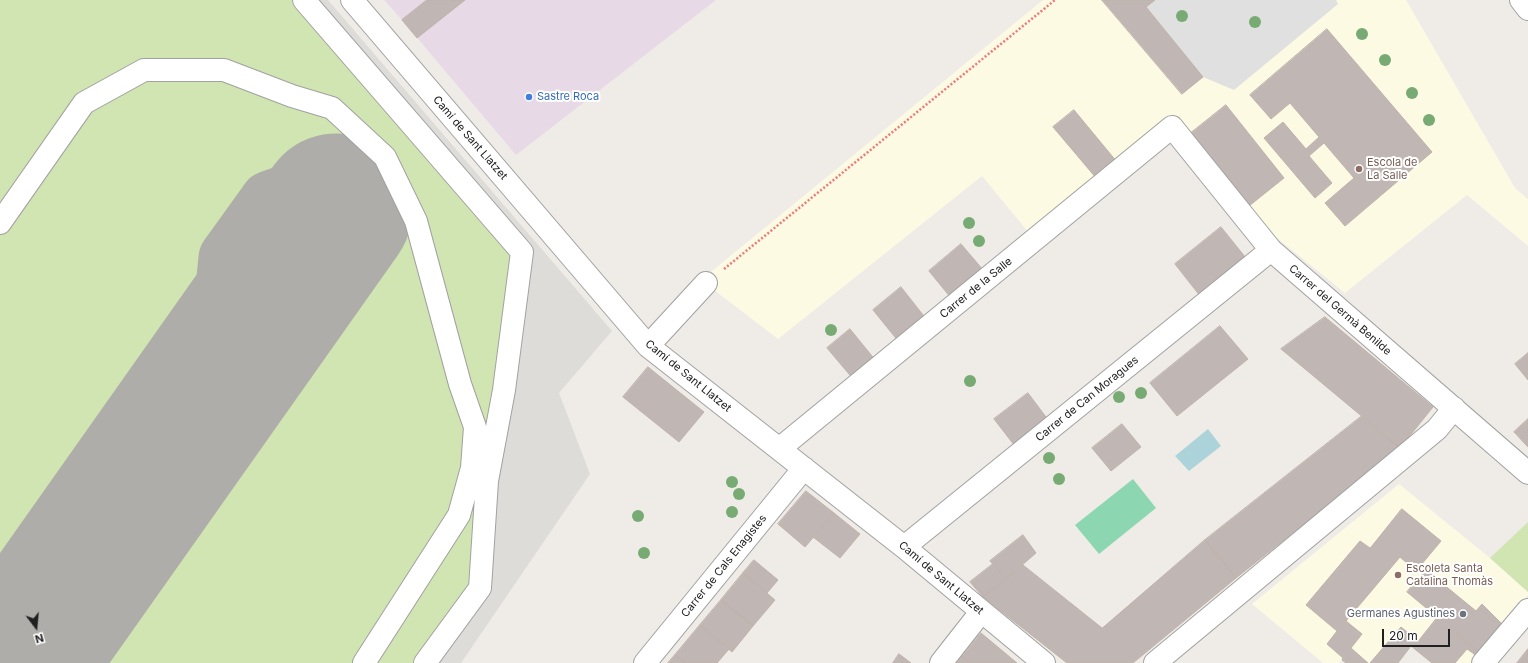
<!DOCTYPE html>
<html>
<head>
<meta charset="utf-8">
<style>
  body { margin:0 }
  #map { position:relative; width:1528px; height:663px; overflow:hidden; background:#efece7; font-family:Inter,sans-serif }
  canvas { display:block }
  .north { position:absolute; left:16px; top:607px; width:40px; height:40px; -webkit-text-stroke:3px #fff; paint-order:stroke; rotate:164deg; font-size:11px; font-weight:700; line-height:16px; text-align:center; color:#202020 }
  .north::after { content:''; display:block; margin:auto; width:14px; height:18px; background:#202020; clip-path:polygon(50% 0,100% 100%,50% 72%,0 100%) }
  .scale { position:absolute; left:1382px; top:629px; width:68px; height:18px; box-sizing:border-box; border:2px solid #202020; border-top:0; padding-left:5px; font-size:12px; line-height:14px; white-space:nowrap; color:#202020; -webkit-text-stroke:3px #fff; paint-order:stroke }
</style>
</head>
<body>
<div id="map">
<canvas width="1528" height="663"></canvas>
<div class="north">N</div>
<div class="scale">20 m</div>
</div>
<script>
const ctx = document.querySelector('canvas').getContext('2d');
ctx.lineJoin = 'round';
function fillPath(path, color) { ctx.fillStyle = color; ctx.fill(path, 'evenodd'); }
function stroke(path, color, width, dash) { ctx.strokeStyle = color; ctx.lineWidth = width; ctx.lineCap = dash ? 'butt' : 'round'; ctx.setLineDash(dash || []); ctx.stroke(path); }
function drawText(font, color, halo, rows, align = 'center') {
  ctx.font = font + ' Inter,sans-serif'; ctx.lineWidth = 4; ctx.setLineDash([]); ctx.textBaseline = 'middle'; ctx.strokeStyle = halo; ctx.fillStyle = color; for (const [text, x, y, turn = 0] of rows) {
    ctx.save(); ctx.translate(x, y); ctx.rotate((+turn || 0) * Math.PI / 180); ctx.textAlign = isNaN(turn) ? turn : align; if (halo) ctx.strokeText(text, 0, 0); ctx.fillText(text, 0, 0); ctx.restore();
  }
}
fillPath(new Path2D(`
  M384,0H716L516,155L402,20Z`), '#e8d9e7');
fillPath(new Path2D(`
  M1043,0H1406L1515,188L1528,199V246L1467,195L1345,293L1277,238L1272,242L1172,118L1029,233L982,176L778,339L701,280Z
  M1399,484L1490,558L1528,592V595L1471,663H1432L1412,646L1398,663H1346L1342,660L1339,663H1323L1252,604Z`), '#fcfae3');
fillPath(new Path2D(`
  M0,0H328L612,331L559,393L590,474L461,663H0Z`), '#dedcd8');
fillPath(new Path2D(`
  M0,0H304L522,252L480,588L425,663H62L370,225L278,160L212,255L207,330L0,622Z
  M1528,522V592L1490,558Z`), '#d0e5b1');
fillPath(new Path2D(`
  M1133,479L1156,508L1099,554L1075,525Z`), '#8cd7b2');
fillPath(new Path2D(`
  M1155,0H1336L1338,4L1234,90L1203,77L1146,7Z`), '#e0e0e0');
fillPath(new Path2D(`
  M1208,429L1221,446L1189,471L1175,456Z`), '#abd3d9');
stroke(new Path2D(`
  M290,194C307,195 325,201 333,218C337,228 338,237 335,248C329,275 310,283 287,294C275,300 264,308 256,318C240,335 226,358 213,377L217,369L220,351L229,258L270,201Z`), '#aeadaa', 61);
stroke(new Path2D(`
  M16,663L336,210`), '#aeadaa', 153);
const building = new Path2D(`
  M427,0H465L417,38L402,20Z
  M1102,0H1155L1146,7L1203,77L1182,94Z
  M1327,29L1432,152L1345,226L1325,203L1354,178L1324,143L1309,156L1332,183L1315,198L1264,138L1283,122L1306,149L1319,137L1290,103L1271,119L1250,95Z
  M1226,105L1284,178L1249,206L1191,133Z
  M1074,110L1117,162L1097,179L1053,127Z
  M1221,227L1250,263L1204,301L1175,264Z
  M961,244L984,271L951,298L929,271Z
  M901,287L927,320L899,342L873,310Z
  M1325,317L1433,407L1400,448L1281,349Z
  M1220,326L1248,359L1177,416L1150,383Z
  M850,329L876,361L854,380L827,348Z
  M1528,353V380L1515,364Z
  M648,367L704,412L679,442L623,397Z
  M1028,393L1052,425L1018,450L994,419Z
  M1362,416L1400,448L1236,578L1205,540Z
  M1528,419V447L1514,432Z
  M1122,424L1141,447L1111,471L1092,448Z
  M806,491L834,513L805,547L778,524Z
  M1402,509L1441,541L1416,571L1400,557L1346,621L1362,634L1351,648L1368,663H1346L1342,660L1343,658L1327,644L1337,631L1306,605L1360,541L1370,548Z
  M834,513L860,534L840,558L813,537Z
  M1023,535L1036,553L1006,579L990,561Z
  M1205,540L1236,578L1133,663H1067L983,597L1023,565L1102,628Z
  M754,560L778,580L767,593L743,573Z
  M993,564L1006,579L983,597L970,582Z
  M1426,570L1476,611L1482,604L1503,625L1480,653L1407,592Z
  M743,573L775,600L753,626L721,600Z
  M721,600L753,626L732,652L700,625Z
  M1437,618L1480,653L1477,656L1467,649L1455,663H1432L1411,646L1398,663H1370L1401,627L1418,641Z
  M700,625L729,649L717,663H686L675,655Z
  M981,633L1017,663H970L962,656Z
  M1528,649V663H1517Z
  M899,654L911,663H893Z
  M675,655L686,663H668Z
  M962,656L970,663H956Z`);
fillPath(building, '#c0b7b4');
stroke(building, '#c0b2aa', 1);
const minor = new Path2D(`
  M304,0L522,252L504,390L487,481L480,588L425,663
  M352,0L648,346L904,547L1044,663
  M1521,0L1528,9
  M0,223L84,103L144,70H224L292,96L332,108L385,157L416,221L460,384L475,427L472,468L459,515L364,663
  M648,346L706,283
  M779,449L1172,127L1271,250L1528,473
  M904,547L1271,250
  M645,663L804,468
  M941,663L981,612
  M1155,663L1437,429L1454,408
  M1483,663L1528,610`);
stroke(minor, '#a1a1a1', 24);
stroke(new Path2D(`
  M724,269L1055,0`), '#ee7979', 2.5, [2, 2]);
stroke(minor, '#fff', 22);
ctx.fillStyle = '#78ab74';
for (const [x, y] of [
  [1182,16],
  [1255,22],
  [1362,34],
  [1385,60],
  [1412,93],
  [1429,120],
  [969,223],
  [979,241],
  [831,330],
  [970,381],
  [1141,393],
  [1119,397],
  [1049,458],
  [1059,479],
  [732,482],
  [739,494],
  [732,512],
  [638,516],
  [644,553]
]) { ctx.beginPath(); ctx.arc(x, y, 6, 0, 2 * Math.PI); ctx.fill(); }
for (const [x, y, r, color] of [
  [529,97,4,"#3f7fe0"],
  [1359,169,4,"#8d6e63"],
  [1398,575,4,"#8d6e63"],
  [1463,614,4,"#6b7280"]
]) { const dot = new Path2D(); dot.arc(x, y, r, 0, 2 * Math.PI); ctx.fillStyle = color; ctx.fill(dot); stroke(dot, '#fff', 1.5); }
drawText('11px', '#366cbe', '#fff', [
  ["Sastre Roca",537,97]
], 'left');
drawText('11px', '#202020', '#fff', [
  ["Camí de Sant Llatzet",470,138,49],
  ["Carrer de la Salle",976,288,-39],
  ["Carrer del Germà Benilde",1340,310,41],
  ["Camí de Sant Llatzet",688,376,39],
  ["Carrer de Can Moragues",1087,399,-39],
  ["Carrer de Cals Enagistes",724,566,-51],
  ["Camí de Sant Llatzet",941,578,40]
]);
drawText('11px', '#785e54', '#fff', [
  ["Escola de",1367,163],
  ["La Salle",1367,176],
  ["Escoleta Santa",1406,569],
  ["Catalina Thomàs",1406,582]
], 'left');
drawText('11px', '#5b616d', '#fff', [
  ["Germanes Agustines",1455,614]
], 'right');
</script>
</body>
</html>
